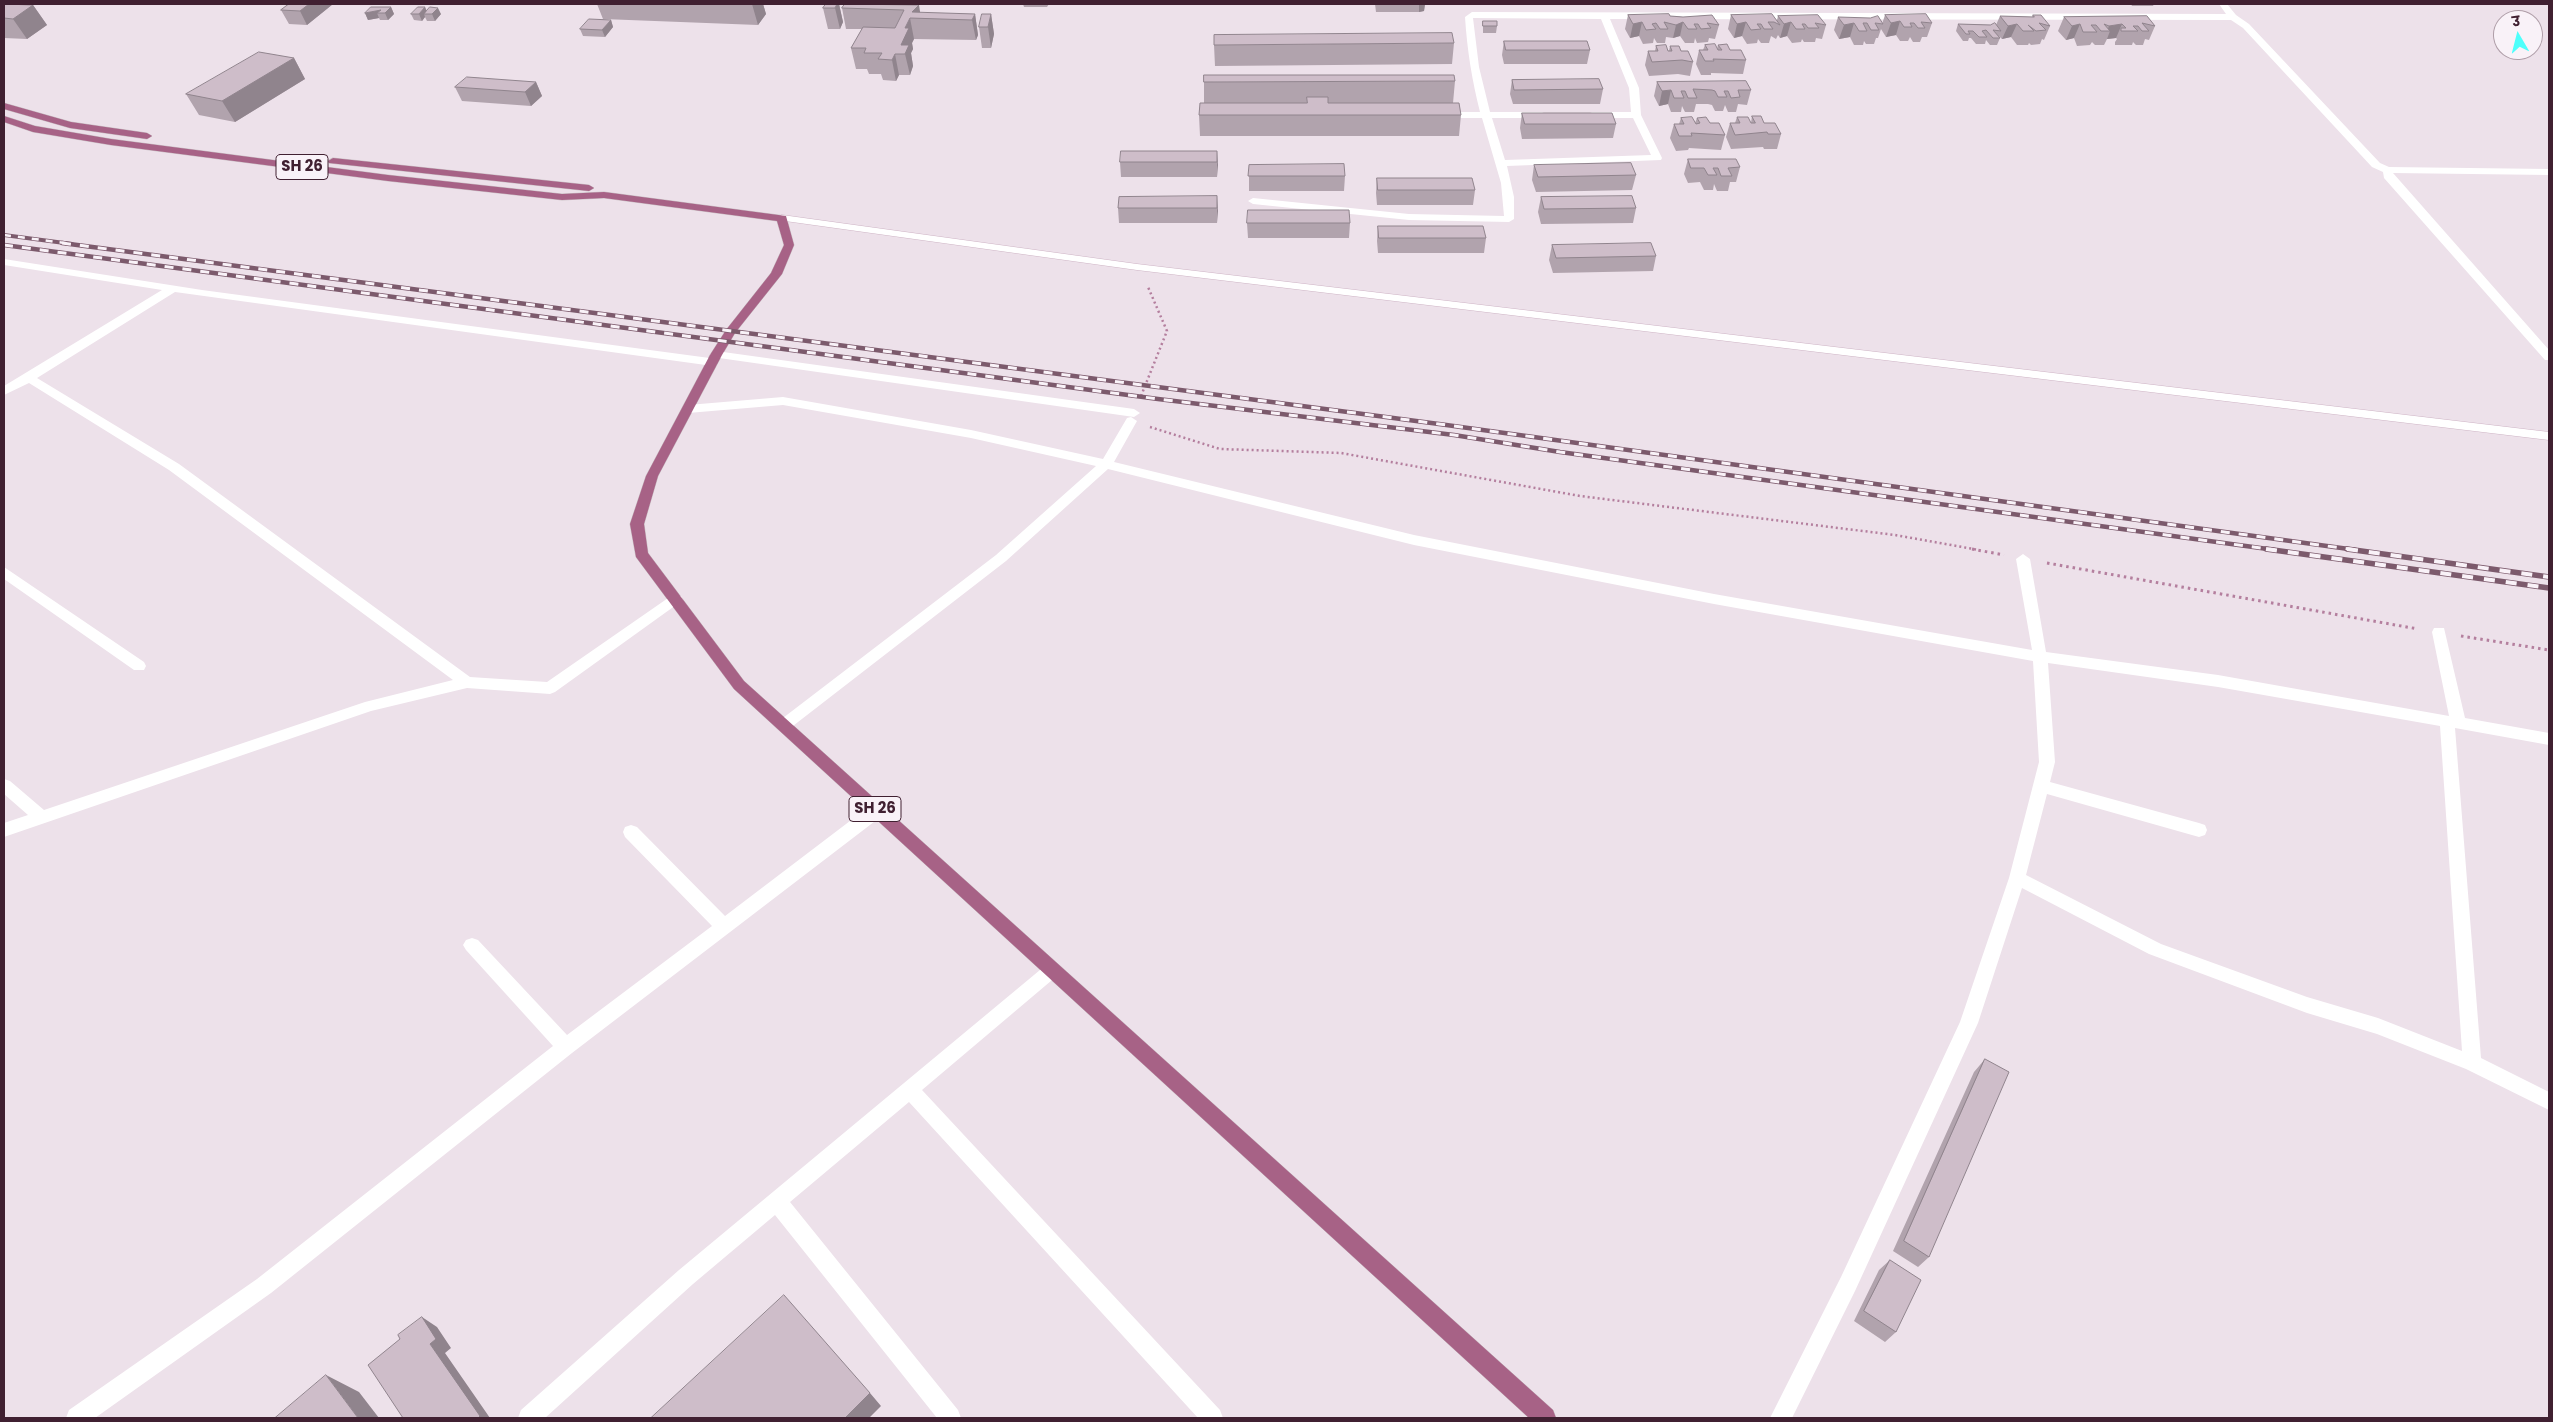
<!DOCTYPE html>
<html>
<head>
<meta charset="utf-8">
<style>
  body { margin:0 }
  #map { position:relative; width:2553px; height:1422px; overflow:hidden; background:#ede1ea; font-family:Poppins,"Noto Sans Devanagari",sans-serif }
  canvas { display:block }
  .frame { position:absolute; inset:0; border:5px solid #402031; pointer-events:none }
  .north { position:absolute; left:2493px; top:10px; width:50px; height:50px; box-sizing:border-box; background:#f9f2f8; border:1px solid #af9ea8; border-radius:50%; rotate:352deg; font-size:14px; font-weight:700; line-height:20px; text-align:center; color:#402031 }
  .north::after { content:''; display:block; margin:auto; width:18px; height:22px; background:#4efffb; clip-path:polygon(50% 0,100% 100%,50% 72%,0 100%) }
</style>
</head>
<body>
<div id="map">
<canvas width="2553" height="1422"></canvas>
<div class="frame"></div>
<div class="north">उ</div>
</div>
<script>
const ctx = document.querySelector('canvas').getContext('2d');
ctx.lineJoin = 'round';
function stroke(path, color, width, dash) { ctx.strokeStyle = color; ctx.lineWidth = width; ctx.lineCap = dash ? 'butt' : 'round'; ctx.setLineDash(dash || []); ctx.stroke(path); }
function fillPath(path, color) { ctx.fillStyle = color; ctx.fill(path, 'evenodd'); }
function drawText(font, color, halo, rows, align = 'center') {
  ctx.font = font + ' Poppins,sans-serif'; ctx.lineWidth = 4; ctx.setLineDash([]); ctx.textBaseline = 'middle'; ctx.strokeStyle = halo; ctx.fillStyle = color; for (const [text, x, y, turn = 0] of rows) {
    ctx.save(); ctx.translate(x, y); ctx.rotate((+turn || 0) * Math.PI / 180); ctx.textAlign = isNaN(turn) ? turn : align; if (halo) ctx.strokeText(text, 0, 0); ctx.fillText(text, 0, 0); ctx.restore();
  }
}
const secondary = new Path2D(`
  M782,215L1137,264L2549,432V440L1137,270L778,220L777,218Z`);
const primary = new Path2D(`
  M4,103L71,122L147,133L152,136L147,139L70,128L4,109Z
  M4,116L35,126L111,139L388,175L562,194L604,192L786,216L794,245L782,274L735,333L722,355L658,476L644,524L648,553L744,681L1553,1410L1556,1418H1529L734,689L636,557L630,524L646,476L710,355L726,330L771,273L784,245L777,221L604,198L562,200L388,181L111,145L33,132L4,122Z
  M333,158L589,185L594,188L589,191L329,163L328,161Z`);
stroke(secondary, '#ceb4c5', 1);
stroke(primary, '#cac1c5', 1);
stroke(new Path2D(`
  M1141,396L1167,331L1148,287
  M1150,427L1220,449L1341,453L1580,496L1895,535L1979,550`), '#b47f9e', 2.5, [2, 3]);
stroke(new Path2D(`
  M1972,549L2004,555
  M2047,563L2418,629
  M2461,636L2549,650`), '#b47f9e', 3, [2.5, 4]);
fillPath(new Path2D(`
  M2219,4H2227L2236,15L2249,24L2380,163L2389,167L2549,169V175L2393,173L2549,350V360H2545L2384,178L2383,172L2372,167L2243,28L2231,20L1610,19L1639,88L1641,115L1662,158L1661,160L1507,166L1514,197V219L1509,222L1409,220L1253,204L1248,201L1253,198L1409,214L1504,216L1501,183L1482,118H1440L1435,115L1440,112H1480C1472,81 1467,49 1465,17L1472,12L2226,14ZM1473,18L1601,19L1629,88L1631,112H1592L1587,115L1592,118H1633L1651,155L1505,160L1492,118H1542L1547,115L1542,112H1490L1479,67Z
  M4,259L202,290L717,359V365L713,366L175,292L37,378L179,464L470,677L547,682L671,596H681L683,600L555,692L550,694L467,688L371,711L4,837V823L28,815L4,794V779L10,781L44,810L365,702L453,680L169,470L29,383L4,395V386L162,290L4,265Z
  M716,351L1134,409L1140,413L1134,417L712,357L710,355Z
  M783,397L971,430L1103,459L1127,418L1131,417L1137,421L1114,462L1414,535L1714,594L2032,650L2016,559L2023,554L2030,559L2046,652L2218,675L2449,716L2432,632L2434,628H2444L2465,718L2549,733V745L2455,728L2481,1058L2549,1092V1110L2466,1069L2377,1034L2307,1013L2149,954L2022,888L1978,1023L1855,1291L1792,1418H1770L1841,1277L1960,1022L2009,878L2039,762L2033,661L1714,604L1414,545L1108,469L1006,561L789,729H779L776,725L779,721L996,555L1096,466L971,438L783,405L688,413L682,409L688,405ZM2048,663L2218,687L2440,726L2462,1051L2378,1018L2307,997L2161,944L2026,875L2047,794L2199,837L2205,835L2207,830L2205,825L2199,823L2050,782L2055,762Z
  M4,567L144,662L146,666L144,670H134L4,579Z
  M877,804L883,805L885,810L883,815L572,1053L271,1293L95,1418H66L69,1410L257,1279L553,1046L466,950L463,945L466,940L472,938L478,940L567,1035L712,926L625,837L623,832L625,827L631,825L637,827L725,916L871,805Z
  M1052,962L1058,965L1061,970L1058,975L922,1090L1220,1410L1223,1418H1198L909,1102L790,1202L958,1410L961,1418H937L775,1215L693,1284L545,1418H518L521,1410L679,1270L1046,965Z`), '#fff');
fillPath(secondary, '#fff');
fillPath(primary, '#a76286');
const railFar2 = new Path2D(`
  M4,235L72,244`);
const railFar1 = new Path2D(`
  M62,243L1439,424L2356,550
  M4,245L1158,399L1454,435L1560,452L2275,550`);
const rail = new Path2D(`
  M2266,549L2549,588
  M2347,549L2549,577`);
stroke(railFar2, '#7c5a6c', 4);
stroke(railFar1, '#7c5a6c', 4.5);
stroke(rail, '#7c5a6c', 5.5);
stroke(railFar2, '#f9f2f8', 2.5, [7]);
stroke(railFar1, '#f9f2f8', 3, [9]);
stroke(rail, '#f9f2f8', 4, [11]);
fillPath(new Path2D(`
  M4,4L33,5L47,25L27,39L4,38Z
  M289,4H333L307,25L289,24L281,10Z
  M597,4H763L766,14L758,25L603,19Z
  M839,4L843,22L840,29H828L823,8Z
  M884,4L920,13L975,14L978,35L976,40L914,39L912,43L913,49L911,53L913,66L910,75H899L896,81L883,80L881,74H869L867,69H856L851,48L862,29H846L842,8Z
  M1023,4H1049L1047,7H1024Z
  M1375,4H1425L1424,11L1419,12H1376Z
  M1490,4H1553L1490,5Z
  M2131,4H2154L2153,6H2132Z
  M391,7L394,14L388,20H380L379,18L368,20L365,13Z
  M425,7L426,11L441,14L435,21H427L425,17L422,21L414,20L411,14Z
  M991,14L994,34L991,48H982L979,27Z
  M1628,15L1670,16L1683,17L1719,25L1715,39L1709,38L1708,42L1697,43L1695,38L1694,43H1685L1680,36L1673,38L1666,37L1665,43H1657L1654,38L1653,43L1643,44L1639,36L1630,38L1625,29Z
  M1731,15L1777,20L1778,16L1826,25L1822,39L1816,38L1815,42H1804L1802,39L1801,42L1792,43L1787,36L1780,38L1778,35L1776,39L1771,36L1769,43H1761L1758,39L1757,43L1747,44L1742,36L1734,38L1728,29Z
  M1885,15L1932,23L1927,37H1922L1920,42H1913L1910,37L1908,41H1900L1896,35L1886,37L1881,29L1878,38H1876L1874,44H1866L1864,41L1863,45H1854L1850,37L1839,39L1834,30L1838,17L1882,24Z
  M2033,15L2050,26L2044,40L2042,39L2040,44L2031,45L2029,43L2028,45H2017L2011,37L2002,39L1999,36L2000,38L1997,45H1990L1986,40L1985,44H1976L1971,38H1969L1968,41H1963L1956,31L1958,24L1996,25L2000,16L2032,17Z
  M2147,16L2155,26L2149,40L2145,39L2143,45H2136L2133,42L2132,45H2115V42L2117,39L2116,38L2107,39L2104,45H2095L2092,42L2090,45L2077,46L2074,38L2066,40L2058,31L2064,17Z
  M611,20L613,27L605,37L583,36L580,29Z
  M1483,21L1497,26L1496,33H1483Z
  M1504,41L1590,50L1587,64H1504L1502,55Z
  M1454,43L1452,64L1215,66L1214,45Z
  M1705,45L1717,49L1718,45L1730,50L1746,60L1743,74L1711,73V75H1701L1696,64L1699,50H1703Z
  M1656,46L1669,51L1670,46L1681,51L1693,62L1690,76L1678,74L1649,76L1645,65L1648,51H1655Z
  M294,58L305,79L235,122L199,115L186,94Z
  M1512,80L1603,89L1600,104H1513L1510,94Z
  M1455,81L1453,103H1328L1461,115L1459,136H1200L1199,115L1307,103H1204V82Z
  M536,82L542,96L531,106L462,101L455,87Z
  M1657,82L1751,90L1747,105L1738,104L1736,112H1728L1725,105L1723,111H1715L1712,105L1708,104H1696L1694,112H1685L1682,106L1681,112H1671L1668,104L1659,106L1654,96Z
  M1522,113L1616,124L1613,138L1522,139L1520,128Z
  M1752,116L1764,123L1781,134L1777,149H1764L1763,147L1731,149L1726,137L1730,123H1735L1737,117L1751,123Z
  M1681,118L1695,123L1697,118L1710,123L1725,135L1721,150L1689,148L1688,150L1676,151L1670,138L1674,124H1679Z
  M1217,151V177H1121L1120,162Z
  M1688,159L1740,167L1736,182H1730L1728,191H1717L1714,184L1713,190H1704L1700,182L1688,183L1684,174Z
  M1249,165L1345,176L1344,191H1249Z
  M1534,165L1636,175L1632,190L1536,192L1532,180Z
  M1377,178L1475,190L1473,205H1377L1376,193Z
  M1217,196V223H1119L1118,208Z
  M1541,197L1636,208L1633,223L1541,224L1538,212Z
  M1247,223H1350L1349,238H1248Z
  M1378,226L1486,238L1484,253H1378L1377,241Z
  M1552,245L1656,256L1653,271L1553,273L1549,260Z
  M1985,1059L1929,1257L1918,1267L1893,1251L1974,1072Z
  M1890,1260L1896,1332L1885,1342L1854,1321L1879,1270Z`), '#b1a3ad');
fillPath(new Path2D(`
  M309,4H333L307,25L300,11Z
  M752,4H763L766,14L758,25Z
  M837,4H839L843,22L840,29L835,8Z
  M1419,4H1425L1424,11L1419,12Z
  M33,5L47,25L27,39L13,19Z
  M919,5L921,18L912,12Z
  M391,7L394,14L388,20L385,13Z
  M425,7L428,14H424L425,17L422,21L419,14Z
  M438,8L441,14L435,21L432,14Z
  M381,10L377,13L379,18L368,20L365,13Z
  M975,14L978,35L976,40L972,20Z
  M991,14L994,34L991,48L988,27Z
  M910,18L914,39L912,43L913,49L911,53L913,66L910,75L905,54L901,45L905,28Z
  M611,20L613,27L605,37L602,30Z
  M1900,21L1896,35L1886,37L1891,23Z
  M1642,22L1639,36L1630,38L1633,24Z
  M1683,22L1680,36L1673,38L1676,25Z
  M1746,22L1742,36L1734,38L1737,24Z
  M1791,22L1787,36L1780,38L1784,24Z
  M1854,23L1850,37L1839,39L1844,25Z
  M2017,24L2011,37L2002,39L2008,26Z
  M2080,24L2074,38L2066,40L2072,26Z
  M2122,24L2116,38L2107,39L2110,31H2107L2109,26Z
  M895,54L899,75L896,81L892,60Z
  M294,58L305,79L235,122L222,101Z
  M536,82L542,96L531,106L525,92Z
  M1671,90L1668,104L1659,106L1662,91Z
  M1217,151L1218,165L1217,177Z
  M1217,196L1218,211L1217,223Z
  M422,1317L437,1327L451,1348L445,1353L490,1418H478L430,1344Z
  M326,1375L359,1392L379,1418H358Z
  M870,1393L881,1406L869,1418H845Z`), '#90848d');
const building = new Path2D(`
  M4,4L33,5L13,19L4,18Z
  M289,4H309L300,11L281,10Z
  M826,4H837L835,8H823Z
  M845,4L919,5L912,12L975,14L972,20L910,18L905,28H909L901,45H909L905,54H895L892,60L878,59L882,53H864L866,48H851L863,27L895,28L904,10L842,8Z
  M371,7H391L385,13H377L381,10L365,13Z
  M418,7H425L419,14H411Z
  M430,7L438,8L432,14H424Z
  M982,14H991L988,27H979Z
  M1669,14L1670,16L1683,17L1712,15L1719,25L1707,23L1711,28L1701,29L1698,24H1694L1697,29H1688L1683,22L1676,25L1664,22L1668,29H1660L1656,23L1652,24L1656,29L1646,30L1642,22L1633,24L1628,15Z
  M1772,14L1780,25L1774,22H1768L1773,29H1764L1761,24H1757L1761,29L1751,30L1746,22L1737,24L1731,15Z
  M1926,14L1932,23L1921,22L1925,28H1918L1914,23H1910L1912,27H1904L1900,21L1891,23L1885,15Z
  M1818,15L1826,25L1815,23L1819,28H1808L1805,24H1802L1805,29H1796L1791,22L1784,24L1778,16Z
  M2033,15H2041L2050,26L2039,23L2046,30L2036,31L2028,25L2034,31H2023L2017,24L2008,26L2000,16L2034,17Z
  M1878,16L1883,24L1875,23L1879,30H1871L1867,23H1863L1867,31H1859L1854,23L1844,25L1838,17L1870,18Z
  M2147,16L2155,26L2142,23L2149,31H2142L2138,26H2133L2138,31H2121V28H2126L2122,24L2109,26L2104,24L2110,31H2101L2096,25H2091L2097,32H2083L2080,24L2072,26L2064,17Z
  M589,19L611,20L602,30L580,29Z
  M1483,21H1497V26H1483Z
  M1995,23L2001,31L1993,30L2000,38H1993L1986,30L1982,31L1987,37H1979L1973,31H1968L1970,34H1966L1958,24L1990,25Z
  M1452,33L1454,43L1214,45V35Z
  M1504,41H1587L1590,50H1506Z
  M1715,44L1718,50H1722L1718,45L1727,44L1730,50H1741L1746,60L1713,59L1714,61H1705L1699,50H1708L1705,45Z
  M1666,45L1668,51H1672L1670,46H1679L1681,51H1688L1693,62L1682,60L1652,62L1648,51H1658L1656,46Z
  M259,52L294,58L222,101L186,94Z
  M1204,75H1454L1455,81L1204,82Z
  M467,77L536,82L525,92L455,87Z
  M1599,79L1603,89L1514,90L1512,80Z
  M1746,81L1751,90H1738L1740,97L1731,98L1728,91H1724L1727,97H1718L1715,91L1712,90L1693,89L1697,98H1688L1685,91H1681L1684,98H1674L1671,90L1662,91L1657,82Z
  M1307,97H1328V103H1459L1461,115H1199L1200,103H1307Z
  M1522,113H1612L1616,124H1525Z
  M1752,116H1761L1764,123H1775L1781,134H1768L1767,132L1735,135L1730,123H1740L1737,117H1748L1751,123H1755Z
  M1692,117L1696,124L1700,123L1697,118L1706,117L1710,123H1719L1725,135L1691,133L1692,136H1679L1674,124H1684L1681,118Z
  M1121,151H1217V162H1120Z
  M1688,159H1736L1740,167L1728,168L1732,176H1721L1718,168H1713L1717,175H1708L1704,168H1691Z
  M1631,163L1636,175L1538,177L1534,165Z
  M1344,164L1345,176H1248L1249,165Z
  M1377,178H1472L1475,190H1378Z
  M1217,196V208H1118L1119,197Z
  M1632,196L1636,208L1544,209L1541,197Z
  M1248,210H1349L1350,223H1247Z
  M1378,226H1483L1486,238H1379Z
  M1651,243L1656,256L1556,258L1552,245Z
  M1985,1059L2009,1072L1929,1257L1904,1241Z
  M1890,1260L1921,1280L1896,1332L1864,1311Z
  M784,1295L870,1393L845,1418H651Z
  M422,1317L436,1339L430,1344L480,1416L478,1418H403L368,1365L400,1339L398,1335Z
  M326,1375L358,1418H275Z`);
fillPath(building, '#cebdc9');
stroke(building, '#90848d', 1);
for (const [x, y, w] of [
  [302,167,52],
  [875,809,52]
]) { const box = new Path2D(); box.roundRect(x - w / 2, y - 12.5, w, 25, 4); ctx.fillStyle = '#f9f2f8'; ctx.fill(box); stroke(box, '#402031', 1); }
drawText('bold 15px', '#402031', null, [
  ["SH 26",302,167],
  ["SH 26",875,809]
]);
</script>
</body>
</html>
